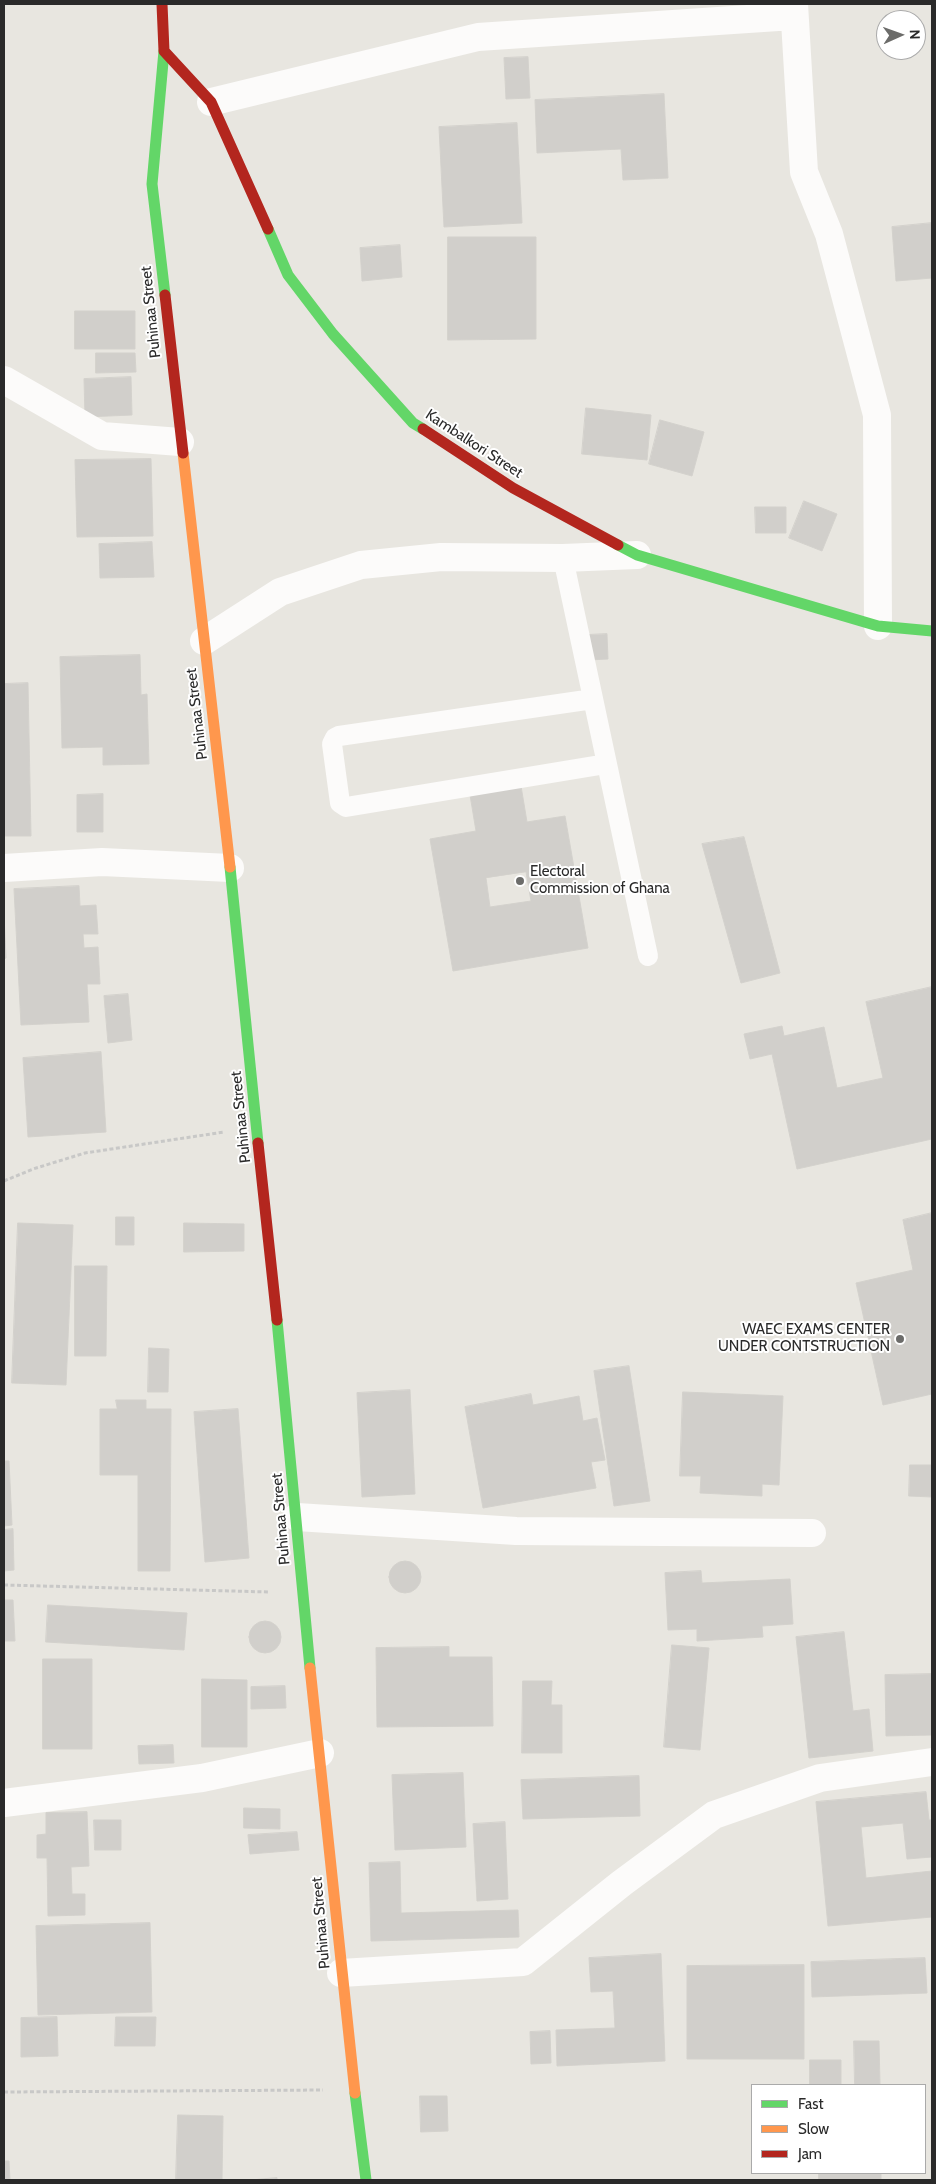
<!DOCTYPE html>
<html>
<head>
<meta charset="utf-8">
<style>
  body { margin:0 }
  #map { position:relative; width:936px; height:2184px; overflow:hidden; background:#e8e6e0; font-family:Cabin,sans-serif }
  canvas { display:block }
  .frame { position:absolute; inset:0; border:5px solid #2a2a2a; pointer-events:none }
  .legend { position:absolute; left:751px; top:2084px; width:175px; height:90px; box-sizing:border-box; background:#fff; border:1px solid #aaa; margin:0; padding:6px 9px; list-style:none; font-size:15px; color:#2a2a2a }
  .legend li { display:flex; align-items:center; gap:10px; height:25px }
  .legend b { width:25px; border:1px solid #aaa }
  .north { position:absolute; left:876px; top:10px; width:50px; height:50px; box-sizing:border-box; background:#fff; border:1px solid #aaa; border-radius:50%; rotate:88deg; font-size:14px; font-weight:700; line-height:20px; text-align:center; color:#2a2a2a }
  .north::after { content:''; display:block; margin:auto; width:18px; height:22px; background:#6c6c6a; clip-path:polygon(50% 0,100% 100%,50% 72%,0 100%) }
</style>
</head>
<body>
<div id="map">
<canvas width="936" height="2184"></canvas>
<div class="frame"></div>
<ul class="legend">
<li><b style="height:6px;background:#63d668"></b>Fast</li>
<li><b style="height:6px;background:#ff974d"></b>Slow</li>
<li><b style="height:6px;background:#b3261e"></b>Jam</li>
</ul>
<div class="north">N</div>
</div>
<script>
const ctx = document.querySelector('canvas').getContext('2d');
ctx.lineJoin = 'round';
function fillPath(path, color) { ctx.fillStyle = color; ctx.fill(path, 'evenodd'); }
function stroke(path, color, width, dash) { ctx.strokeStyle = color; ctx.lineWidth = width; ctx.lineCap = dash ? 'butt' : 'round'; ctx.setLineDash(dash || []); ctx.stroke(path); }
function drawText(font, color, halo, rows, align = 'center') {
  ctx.font = font + ' Cabin,sans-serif'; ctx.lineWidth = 4; ctx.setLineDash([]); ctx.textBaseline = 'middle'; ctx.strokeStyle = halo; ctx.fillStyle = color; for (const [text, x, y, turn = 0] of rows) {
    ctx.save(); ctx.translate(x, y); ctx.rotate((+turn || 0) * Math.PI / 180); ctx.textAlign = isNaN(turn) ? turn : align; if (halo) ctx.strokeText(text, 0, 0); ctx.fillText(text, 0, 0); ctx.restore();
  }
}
const building = new Path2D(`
  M528,57L530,98L506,99L504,58Z
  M664,94L668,178L623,180L621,149L537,153L535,100Z
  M517,123L522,223L444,227L439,127Z
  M932,223V278L896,281L892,227Z
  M448,237H536V339L448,340Z
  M400,245L402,277L362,281L360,248Z
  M75,311H135V349H75Z
  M96,353H135L136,372L96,373Z
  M131,377L132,415L85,417L84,379Z
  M586,408L651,415L647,460L582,454Z
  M660,420L704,432L692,476L649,464Z
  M151,459L153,536L77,537L75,460Z
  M804,501L837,514L822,551L789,538Z
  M755,507H786V533H756Z
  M152,542L154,577L100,578L99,544Z
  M607,634L608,659L588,660L587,635Z
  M140,655L141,695L147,694L149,764L103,765V747L62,748L60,657Z
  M28,683L31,836H4V684Z
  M521,786L527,822L565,816L588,948L453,971L430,839L476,831L470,795ZM526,872L531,901L490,907L486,878Z
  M103,794V832H77V795Z
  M744,837L780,973L741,983L702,844Z
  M79,886L80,906L96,905L98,934H83L84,948L98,947L100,984H87L89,1022L21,1025L14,889Z
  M4,914L6,958L4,959Z
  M932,987V1139L797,1169L772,1054L750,1059L744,1034L782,1026L784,1036L824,1027L837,1088L883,1078L866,1002Z
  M128,994L132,1040L108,1043L104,996Z
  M101,1052L106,1132L28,1137L23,1058Z
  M932,1213V1394L883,1405L856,1283L913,1270L903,1220Z
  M116,1217H134V1245H116Z
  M18,1223L73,1225L66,1385L12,1383Z
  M184,1223L244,1224V1251L184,1252Z
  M75,1266H107L106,1356H75Z
  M149,1348L169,1349L168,1392H148Z
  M629,1366L650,1501L614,1506L594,1371Z
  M410,1390L415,1494L362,1497L357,1393Z
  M683,1392L783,1396L779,1485L762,1484V1496L700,1493L701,1476H680Z
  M531,1394L533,1405L579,1396L583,1421L597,1418L605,1460L591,1462L596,1488L483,1508L465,1407Z
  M116,1400H146V1409H171L170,1571H138V1475H100V1409H117Z
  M238,1409L249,1558L205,1562L194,1412Z
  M4,1461H9L12,1525L4,1526Z
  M910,1465H932V1497L909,1496Z
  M13,1529L14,1570L4,1571V1530Z
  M389 1577a16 16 0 1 1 32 0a16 16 0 1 1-32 0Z
  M701,1571L702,1583L790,1579L793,1624L762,1626L763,1637L697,1641V1629L668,1630L665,1573Z
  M4,1600H13L15,1641H4Z
  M48,1605L187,1613L184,1650L46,1642Z
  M249 1637a16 16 0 1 1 32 0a16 16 0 1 1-32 0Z
  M844,1632L853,1711L869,1709L873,1751L809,1758L796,1637Z
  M672,1645L709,1648L700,1750L664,1747Z
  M449,1647V1657H492L493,1726L377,1727L376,1648Z
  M43,1659H92V1749H43Z
  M932,1674V1735L886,1736L885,1675Z
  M202,1679L247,1680V1747H202Z
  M523,1681H552L551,1705H562V1753H522Z
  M285,1686L286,1708L251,1709V1687Z
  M173,1745L174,1763L139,1764L138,1746Z
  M463,1773L466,1847L395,1850L392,1775Z
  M639,1776L640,1816L523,1819L521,1780Z
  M926,1792L929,1820H932V1857L907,1859L903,1823L861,1827L866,1878L932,1871V1917L828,1926L816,1802Z
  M244,1808L280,1809V1829L244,1828Z
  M87,1812L89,1866L71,1867L72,1894H85V1915L48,1916L47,1858H37V1835L46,1834V1813Z
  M94,1820H121V1850H95Z
  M505,1822L508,1899L477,1901L473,1824Z
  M297,1832L299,1850L250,1854L248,1835Z
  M400,1862L401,1913L518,1910L519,1937L371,1941L369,1863Z
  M150,1923L152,2012L38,2015L36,1926Z
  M661,1954L665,2061L557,2066L556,2030L615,2028L613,1991L591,1992L589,1958Z
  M925,1958L927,1993L812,1997L811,1962Z
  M804,1965V2059H687V1966Z
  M57,2017L58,2056L21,2057V2018Z
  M116,2017H156L155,2046H115Z
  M550,2031L551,2063L531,2064L530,2032Z
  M854,2041H879L880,2085H855Z
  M810,2060H841V2085H810Z
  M420,2096H447L448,2131L421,2132Z
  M178,2115L223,2116L222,2180H176Z
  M4,2161H9L10,2180H4Z
  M819,2173H881V2180H819Z
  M277,2178V2180H251Z`);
fillPath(building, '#d1cfcb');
stroke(building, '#d3d1cc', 1);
stroke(new Path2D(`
  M4,1181L33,1169L85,1153L224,1132
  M4,1585L269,1592
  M4,2092L323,2090`), '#c8c8c7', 3, [4, 2.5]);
stroke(new Path2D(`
  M563,558L648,956
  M593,699L339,736L335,738L332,744L340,803L346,807L606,764`), '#fcfbfa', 20);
stroke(new Path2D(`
  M794,4L804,172L829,234L877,415L878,626
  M211,102L478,37L793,16
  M4,380L102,436L180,442
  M204,641L280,592L361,565L441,557L563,558L637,555
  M4,868L102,862L230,868
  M297,1517L516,1531L812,1533
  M4,1803L202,1778L320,1753
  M341,1973L523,1962L622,1883L714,1815L820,1778L932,1762`), '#fcfbfa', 28);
stroke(new Path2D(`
  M164,51L152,184L165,295
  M268,229L288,275L333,334L413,423L423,429
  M618,545L637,555L878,626L932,631
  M230,867L258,1143
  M277,1320L310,1668
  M355,2093L366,2180`), '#63d668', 11);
stroke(new Path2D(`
  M183,453L230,867
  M310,1668L355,2093`), '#ff974d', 11);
stroke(new Path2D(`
  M162,4L164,51L211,102L268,229
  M165,295L183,453
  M423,429L513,488L618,545
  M258,1143L277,1320`), '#b3261e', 11);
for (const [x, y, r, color] of [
  [520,881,5,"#6c6c6a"],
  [900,1339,5,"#6c6c6a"]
]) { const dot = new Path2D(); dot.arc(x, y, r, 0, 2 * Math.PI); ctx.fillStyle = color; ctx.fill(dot); stroke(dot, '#fff', 2); }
drawText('15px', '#2a2a2a', '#fff', [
  ["Puhinaa Street",151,312,-96],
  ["Kambalkori Street",474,444,33],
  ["Puhinaa Street",197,714,-97],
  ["Puhinaa Street",241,1117,-96],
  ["Puhinaa Street",281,1519,-95],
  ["Puhinaa Street",321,1923,-95]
]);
drawText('15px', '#2a2a2a', '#fff', [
  ["Electoral",530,872],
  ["Commission of Ghana",530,889],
  ["WAEC EXAMS CENTER",890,1330,"right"],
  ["UNDER CONTSTRUCTION",890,1347,"right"]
], 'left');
</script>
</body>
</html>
